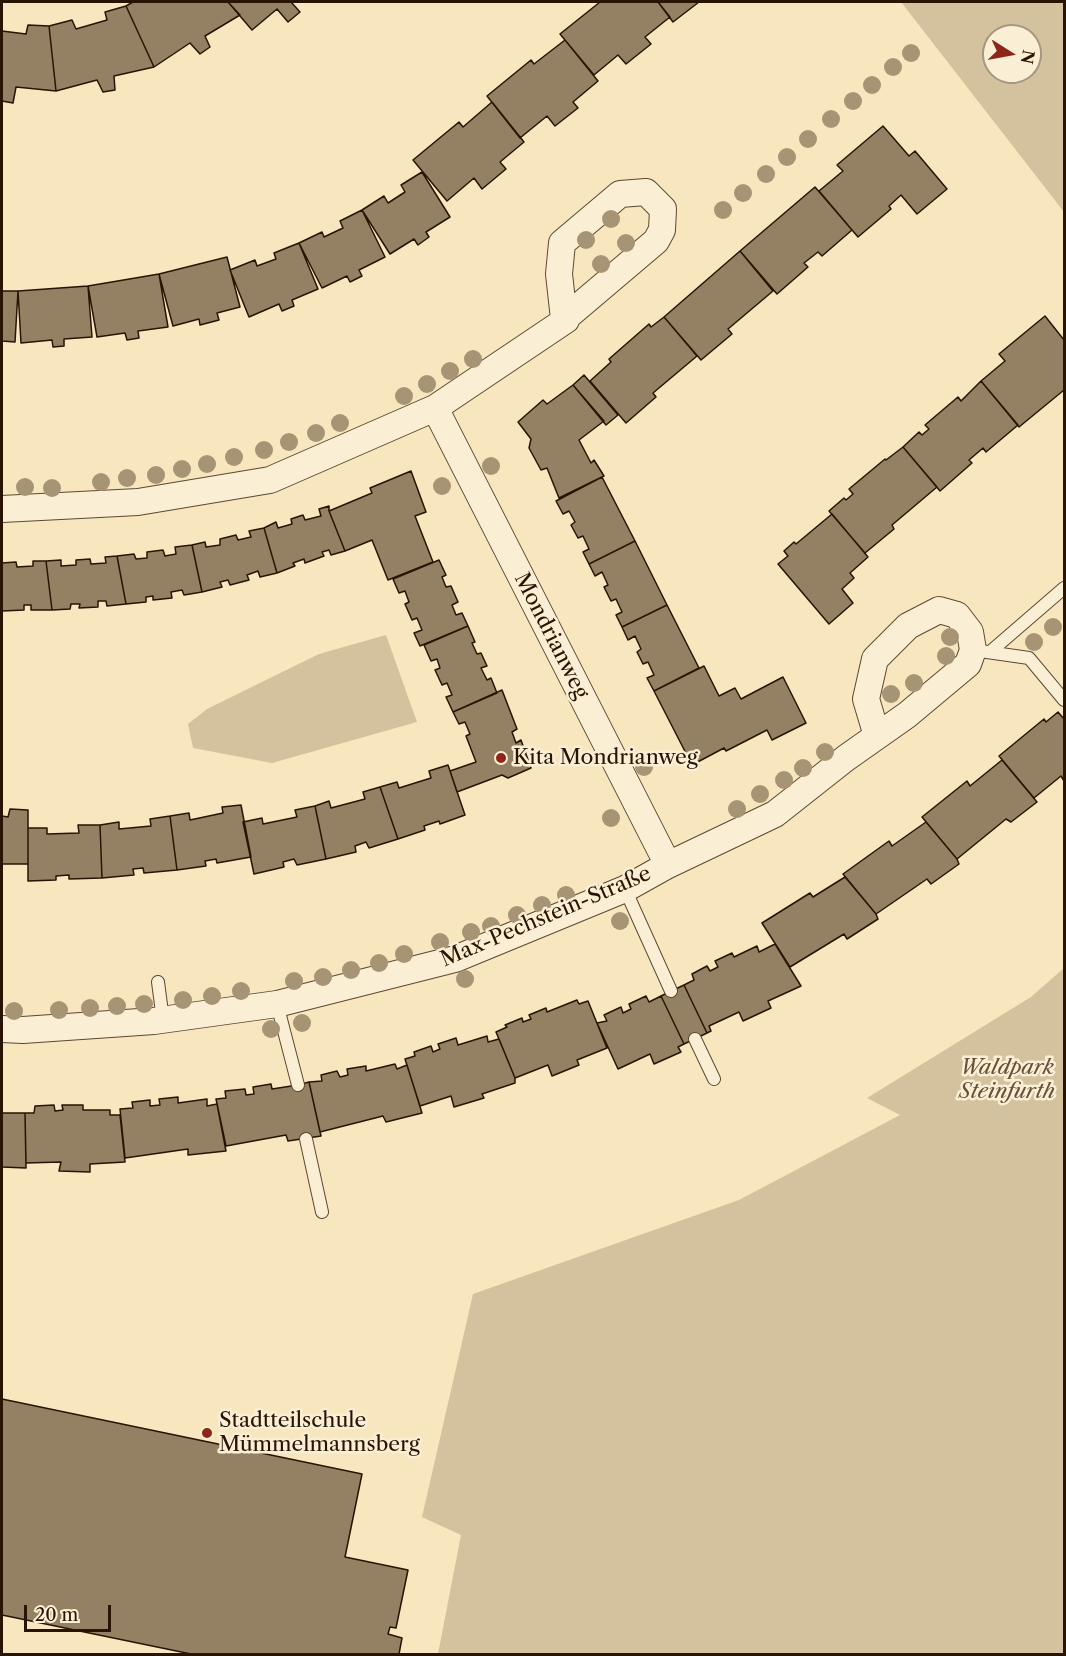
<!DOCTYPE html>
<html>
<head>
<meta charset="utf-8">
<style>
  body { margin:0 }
  #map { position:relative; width:1066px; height:1656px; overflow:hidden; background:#f7e6be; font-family:"Libre Caslon Text",serif }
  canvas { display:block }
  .frame { position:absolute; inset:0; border:3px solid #291302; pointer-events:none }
  .north { position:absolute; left:982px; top:24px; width:60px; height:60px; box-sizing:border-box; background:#faefd5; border:2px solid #a69781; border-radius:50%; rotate:101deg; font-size:16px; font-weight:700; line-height:24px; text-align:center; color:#291302 }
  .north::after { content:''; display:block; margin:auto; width:21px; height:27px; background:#8f2418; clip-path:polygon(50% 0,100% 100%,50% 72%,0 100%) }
  .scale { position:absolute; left:24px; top:1605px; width:87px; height:27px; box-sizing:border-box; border:3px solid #291302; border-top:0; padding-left:8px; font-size:18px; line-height:21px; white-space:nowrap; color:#291302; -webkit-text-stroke:4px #faefd5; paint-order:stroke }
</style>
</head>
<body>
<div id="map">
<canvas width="1066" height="1656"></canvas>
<div class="frame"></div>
<div class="north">N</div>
<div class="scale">20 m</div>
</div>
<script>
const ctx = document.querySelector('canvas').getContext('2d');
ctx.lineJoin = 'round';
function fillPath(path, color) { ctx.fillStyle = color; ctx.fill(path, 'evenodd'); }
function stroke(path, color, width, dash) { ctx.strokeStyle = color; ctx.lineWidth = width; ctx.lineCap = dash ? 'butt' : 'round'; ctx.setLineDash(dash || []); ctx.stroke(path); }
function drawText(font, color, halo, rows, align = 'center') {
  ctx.font = font + ' "Libre Caslon Text",serif'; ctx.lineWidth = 5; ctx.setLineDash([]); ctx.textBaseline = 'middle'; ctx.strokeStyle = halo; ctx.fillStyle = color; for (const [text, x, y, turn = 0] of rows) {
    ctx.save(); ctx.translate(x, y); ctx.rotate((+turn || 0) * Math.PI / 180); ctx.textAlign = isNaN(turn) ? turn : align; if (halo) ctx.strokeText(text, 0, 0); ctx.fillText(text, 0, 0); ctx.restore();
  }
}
fillPath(new Path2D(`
  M901,2H1064V212ZM994,36H1030V72H994Z
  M386,635L417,722L272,763L193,748L188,724L207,709L319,654Z
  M1064,968V1654H438L461,1535L422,1517L473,1294L739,1200L900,1115L867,1098L1031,997Z`), '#d4c29e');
const building = new Path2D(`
  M133,2H228L240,15L205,36L210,47L200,54L190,43L154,67L126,6Z
  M228,2H291L300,12L288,22L277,9L252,30Z
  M600,2H658L670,17L645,37L651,44L626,64L618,55L594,75L560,34Z
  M658,2H699L673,22Z
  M126,6L154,67L114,76L115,90L103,92L97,80L56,91L49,26L72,20L76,29L107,20L105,12Z
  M28,25L49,26L56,91L16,87L13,103L2,101V31L26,34Z
  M565,40L598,81L573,102L578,108L555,126L547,116L520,138L487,96L531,60L534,64Z
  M492,102L524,142L500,162L506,169L482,189L474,178L447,201L413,160L459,122L463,127Z
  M883,126L909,156L915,151L947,189L917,214L901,195L889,206L891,209L858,237L819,191L843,171L837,165Z
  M422,172L450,217L426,232L429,237L418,245L414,239L390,254L362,210L384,196L388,203L405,192L401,185Z
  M815,187L852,230L822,256L818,252L804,263L808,267L777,294L740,251Z
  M362,210L385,257L359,270L362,276L350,282L347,276L322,288L299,243L322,232L324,237L343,228L340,221Z
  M299,243L318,289L292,300L294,306L282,311L279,304L249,317L230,270L255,260L257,266L276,259L274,253Z
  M740,251L773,291L728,329L732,334L701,360L664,317Z
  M227,257L240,307L217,313L219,320L200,325L199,319L173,326L159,274Z
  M159,274L168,327L138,331L139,338L127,340L125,333L97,337L88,286Z
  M88,286L92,337L64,339V346L53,347L52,340L21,343L18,291Z
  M2,291H18L15,342L2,341Z
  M1045,316L1064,340V390L1019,427L981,381L1005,361L999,354Z
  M664,317L697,356L653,393L656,397L626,423L590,381L611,362L609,359L649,324L651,327Z
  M584,375L618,415L606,425L573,385Z
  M981,381L1018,425L986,452L983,448L969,460L972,463L940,491L903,447L919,432L922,435L929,429L925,425L958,397L961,401Z
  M573,385L604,421L579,440L591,463L594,460L604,476L559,498L547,468L541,470L529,448L531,439L518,422L543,400L547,404Z
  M903,447L937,487L892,525L894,529L865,553L829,511L844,498L846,500L853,494L849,489L885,459L886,460Z
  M411,471L426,512L415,516L433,562L388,580L372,540L345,551L329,511L372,493L370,488Z
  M602,477L635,541L589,564L583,552L589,549L583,536L578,538L571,525L575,522L569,511L563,514L556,501Z
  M329,506V511L345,551L331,555L329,550L322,552L324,556L305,563L304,559L293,563L295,566L277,573L264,528L276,522L278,528L292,524L291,519L303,515L305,520L321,516L319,509Z
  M832,514L868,557L850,573L854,578L842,589L853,603L829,624L778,564L788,556L784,551L794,542L796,544Z
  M264,528L277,573L260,577L258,571L247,575L249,580L230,585L228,580L220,582L222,587L202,592L192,545L205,542L206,547L220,545V539L236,535L238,540L251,537L249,531Z
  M635,541L667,605L622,627L616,615L622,612L616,599L611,601L604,587L608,585L602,572L595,576L589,564Z
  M192,545L202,592L184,595L182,590L171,592L172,598L153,600V596L146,597V602L126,604L117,556L134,554L136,559L147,558V552L163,550L165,556L176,554L175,547Z
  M117,556L126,604L107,606L106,601H98V607L79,608L80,604H71L70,609L52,610L46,561L61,560V566L76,565V560L90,559L91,564L106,563L105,557Z
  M439,560L446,575L442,577L446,587L451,586L458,602L452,605L456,615L462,613L468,626L420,646L414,633L422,630L417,618L412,620L405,604L409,602L405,591L399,593L393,579Z
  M33,561H46L52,610H31V605H24V610L2,611V563L16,562L17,567L33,566Z
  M667,605L699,668L654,691L647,678L654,675L648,662L643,664L637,652L641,649L635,636L628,640L622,627Z
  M468,626L475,642L472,643L477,654L481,653L487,666L481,668L487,680L491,678L497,693L453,712L446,697L452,695L447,683L442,685L435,670L440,668L437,659L431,661L424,645Z
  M704,666L719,696L735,688L741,699L783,677L806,723L772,740L767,730L726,751L724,748L692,765L654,691Z
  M502,690L517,729L512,732L516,743L521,740L531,768L508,778L502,775L457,792L450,771L476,762L466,736L470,734L465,722L459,724L453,712Z
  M1058,712L1064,719V781L1061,776L1034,798L999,756L1044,719L1046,722Z
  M1002,760L1037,802L1011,822L1006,819L957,859L922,817L967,781L970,786Z
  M448,765L465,815L440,824L439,821L424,826L425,830L398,839L380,787L397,782L399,788L431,778L429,771Z
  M380,787L398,839L369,848L366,842L355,846L356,852L326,859L315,806L329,801L331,808L365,799L363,792Z
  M241,805L251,857L217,863L216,859L205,861L206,866L177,870L170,816L189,813L190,820L223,813L222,807Z
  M315,806L326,859L297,865L294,859L283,862L284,867L254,874L243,822L262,818L263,824L297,817L295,810Z
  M10,809L28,810V864H2V816L8,817Z
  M170,816L177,870L144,873L143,868L133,869L134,875L102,878L100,825L119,822V829L151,826L150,819Z
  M926,822L957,859L959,864L931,884L927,879L876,914L843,874L889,841L892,846Z
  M78,825H100L102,878L69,879V875L56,876V880L28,881V828H47V834L79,833Z
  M845,877L876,914L878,919L847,939L844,934L790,967L762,923L810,893L813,897Z
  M775,944L801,986L768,1001L771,1008L743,1021L739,1012L709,1026L711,1031L707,1033L684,985L694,980L692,974L707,966L710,971L718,967L715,961L732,953L734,957L757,946L759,952Z
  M684,985L707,1033L684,1044L661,996Z
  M646,996L649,1002L661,996L684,1044L678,1047L681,1052L654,1064L650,1054L618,1069L597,1023L607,1021L604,1015L621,1007L623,1013L631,1009L629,1004Z
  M577,1000L579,1004L588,1001L607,1048L577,1060L579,1065L552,1076L548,1065L515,1078L496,1032L507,1027L505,1025L522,1018L523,1022L531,1019L529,1015L546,1008L547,1012Z
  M487,1036L488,1042L499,1039L515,1078V1083L482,1094L484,1098L454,1107L451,1096L420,1106L405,1059L415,1056L414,1052L431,1046L433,1052L440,1049L438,1044L456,1038L458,1045Z
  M395,1064L397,1069L407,1065L422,1113L386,1122L383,1116L320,1132L309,1082L322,1081L321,1075L337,1071L340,1077L348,1075L347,1069L366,1066V1071Z
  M309,1082L321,1136L288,1141L286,1135L226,1146L216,1099L226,1098L225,1091L245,1089L246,1095L254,1094L253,1087L271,1084L272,1089L298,1085Z
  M178,1097V1103L207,1099V1106L217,1104L226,1151L188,1155V1149L125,1158L120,1109L133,1108L132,1102L150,1100V1106L160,1105L159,1099Z
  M54,1105L55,1111L63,1110L62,1105H83V1110H110V1115H120L125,1162L90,1164V1172L59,1171L61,1162L26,1163L25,1113H34L35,1106Z
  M2,1113H25L26,1168L2,1167Z
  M2,1399L362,1474L345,1557L408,1570L396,1628L390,1627L388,1634L402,1638L399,1654H191L2,1615Z`);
fillPath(building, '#948164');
stroke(building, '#291302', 1.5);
const service = new Path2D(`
  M973,650L1029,658L1064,700
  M990,652L1064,588
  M625,889L671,991
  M158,982L163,1020
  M277,1004L298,1085
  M695,1039L714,1079
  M306,1139L322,1212`);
const minor = new Path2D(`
  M435,408L668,865
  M2,509L138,502L270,480L435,408L566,320L564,319L656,241L662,230L663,209L646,192L620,194L562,243L559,274L564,319
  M2,1029L23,1030L154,1021L277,1004L455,959L625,889L668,865L775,814L846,758L907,715L968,664L973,650L970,632L957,615L939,610L908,626L875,659L866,699L877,736`);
stroke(service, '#5c4831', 14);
stroke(minor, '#5c4831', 28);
stroke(service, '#faefd5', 12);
stroke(minor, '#faefd5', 26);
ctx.fillStyle = '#a79475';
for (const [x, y] of [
  [911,53],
  [893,67],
  [872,85],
  [853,101],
  [831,119],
  [808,139],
  [787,157],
  [766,174],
  [743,193],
  [723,210],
  [611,219],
  [586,240],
  [626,243],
  [601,264],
  [473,359],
  [450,371],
  [427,384],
  [404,396],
  [340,423],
  [316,433],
  [289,442],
  [264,450],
  [234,457],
  [207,464],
  [491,466],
  [182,469],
  [156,475],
  [127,478],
  [101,482],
  [442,486],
  [25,487],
  [52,488],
  [1053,627],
  [950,637],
  [1034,642],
  [946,656],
  [914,683],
  [891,694],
  [825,752],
  [644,767],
  [803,768],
  [784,780],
  [760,794],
  [737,809],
  [611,818],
  [566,895],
  [542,905],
  [517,915],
  [620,921],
  [491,926],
  [471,932],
  [440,942],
  [404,954],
  [379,963],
  [351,970],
  [323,977],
  [465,979],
  [294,981],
  [241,991],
  [212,996],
  [183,1000],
  [144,1004],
  [117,1006],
  [90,1008],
  [59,1010],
  [14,1011],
  [302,1023],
  [271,1029]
]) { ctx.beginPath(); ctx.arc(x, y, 9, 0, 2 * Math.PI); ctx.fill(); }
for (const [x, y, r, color] of [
  [501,758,6,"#8f2418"],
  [207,1433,6,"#8f2418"]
]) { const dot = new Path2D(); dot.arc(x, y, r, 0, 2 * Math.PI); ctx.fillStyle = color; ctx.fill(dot); stroke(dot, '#faefd5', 2); }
drawText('21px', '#291302', '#faefd5', [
  ["Mondrianweg",551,636,63],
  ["Max-Pechstein-Straße",546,917,-23]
]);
drawText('21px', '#291302', '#faefd5', [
  ["Kita Mondrianweg",513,758],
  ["Stadtteilschule",219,1421],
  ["Mümmelmannsberg",219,1445]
], 'left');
drawText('italic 21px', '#655039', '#faefd5', [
  ["Waldpark",1007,1068],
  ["Steinfurth",1007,1092]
]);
</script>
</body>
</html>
